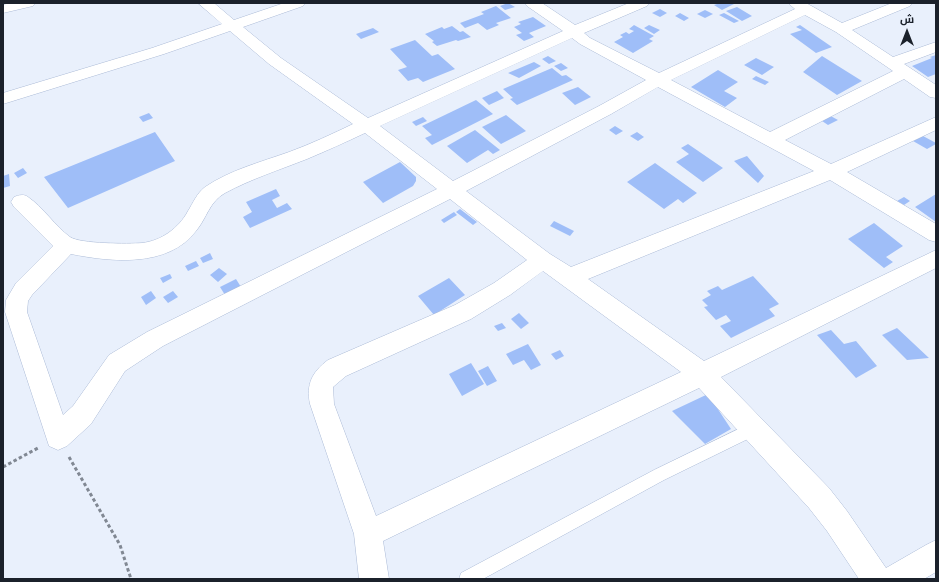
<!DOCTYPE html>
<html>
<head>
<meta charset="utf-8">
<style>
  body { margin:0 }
  #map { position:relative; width:939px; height:582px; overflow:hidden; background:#e9f0fc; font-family:"Roboto Serif",Cairo,serif }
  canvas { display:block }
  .frame { position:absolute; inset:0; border:4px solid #1b212b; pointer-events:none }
  .north { position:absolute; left:887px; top:12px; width:40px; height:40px; -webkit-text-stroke:3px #e9f0fc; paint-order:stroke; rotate:0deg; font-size:11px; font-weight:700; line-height:16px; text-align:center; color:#1b212b }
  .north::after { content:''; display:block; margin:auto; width:14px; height:18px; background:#1b212b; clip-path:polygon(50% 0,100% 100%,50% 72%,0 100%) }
</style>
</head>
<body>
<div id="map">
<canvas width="939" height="582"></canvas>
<div class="frame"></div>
<div class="north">ش</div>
</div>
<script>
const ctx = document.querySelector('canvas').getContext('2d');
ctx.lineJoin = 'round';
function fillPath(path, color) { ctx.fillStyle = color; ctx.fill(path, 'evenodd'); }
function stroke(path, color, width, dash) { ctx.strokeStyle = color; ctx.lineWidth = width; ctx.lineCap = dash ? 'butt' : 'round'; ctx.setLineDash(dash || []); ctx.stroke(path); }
fillPath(new Path2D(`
  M508,3L515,7L505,10L500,6Z
  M715,3H736L722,10L714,5L717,4Z
  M496,6L511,18L496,23L499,25L487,30L478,23L465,28L460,23L484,14L481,12Z
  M737,7L752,16L742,21L726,11Z
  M660,9L667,13L660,17L652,13Z
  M705,10L713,14L705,18L697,14Z
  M680,13L689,18L684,21L675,16Z
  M724,13L739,21L734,23L719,15Z
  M533,17L546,26L529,33L534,37L524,41L516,35L522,33L514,27L521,24L518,22Z
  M634,25L654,36L649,39L653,41L633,53L614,42L623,37L620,35L626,32L629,34L634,31L629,29Z
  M649,25L660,30L654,34L644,28Z
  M800,25L832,47L816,53L790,34L802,30L796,27Z
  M452,26L460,32L463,31L471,37L458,41L456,40L437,46L432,42L434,41L425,34L442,27L444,29Z
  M373,28L379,32L361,39L356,34Z
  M415,40L432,56L438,54L455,69L423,82L418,78L408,81L398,70L407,67L390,49Z
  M936,55V74L928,77L912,66L932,58L930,57Z
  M548,56L556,61L549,64L542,59Z
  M822,56L862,81L837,95L803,72Z
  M756,58L774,67L762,75L744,65Z
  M534,62L541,66L519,78L508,73Z
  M561,63L568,68L561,71L554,66Z
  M552,68L562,76L566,75L573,80L517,105L510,99L513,98L503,89Z
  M718,70L738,82L724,91L737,98L725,107L691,87Z
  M756,76L769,82L765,85L752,79Z
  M578,87L591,97L575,105L562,93Z
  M497,91L504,98L489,105L482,98Z
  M476,100L493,114L432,145L425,138L432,135L422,126Z
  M149,113L153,118L143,122L139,117Z
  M825,113L838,120L828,125L816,117Z
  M506,115L526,131L501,144L482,127Z
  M423,117L427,121L416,126L412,122Z
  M615,126L623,131L616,135L609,130Z
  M475,130L500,150L493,154L488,150L467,163L447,146Z
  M155,132L175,161L68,208L44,177Z
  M637,132L644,137L638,141L630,136Z
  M923,136L936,143V144L927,149L913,141Z
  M688,144L723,168L703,182L676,162L689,154L681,148Z
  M747,156L764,176L758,183L734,161Z
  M400,162L416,177V181L413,186L383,203L363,182Z
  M655,163L697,193L683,203L678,199L664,209L627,182Z
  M23,168L27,173L18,178L14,173Z
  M9,174L10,186L3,188V176Z
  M276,189L280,196L272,200L277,208L287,203L292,209L250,228L243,217L252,212L246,202Z
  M936,194V222L915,207Z
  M904,197L910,201L904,205L897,201Z
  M460,209L477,222L473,225L456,212Z
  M454,212L457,215L444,223L441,220Z
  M554,221L574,231L570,236L550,226Z
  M874,223L903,246L886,257L893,262L884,268L848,239Z
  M210,253L213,259L203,263L200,258Z
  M196,261L199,266L188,271L185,266Z
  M219,268L227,274L218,282L210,275Z
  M170,274L172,278L163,283L160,278Z
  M753,276L779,304L769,309L775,316L731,338L720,326L731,321L726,315L716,320L704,307L708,306L702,300L711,295L707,291L718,286L722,290Z
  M449,278L465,295L434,315L418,296Z
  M236,279L241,287L225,295L220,287Z
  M151,291L156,298L146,305L141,297Z
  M173,291L178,297L168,303L163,297Z
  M519,313L529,323L521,329L511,319Z
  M502,323L506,328L498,331L494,326Z
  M897,328L929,358L907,360L882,335Z
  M831,330L844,344L856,341L877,366L856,378L817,335Z
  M528,344L541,365L531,370L524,360L513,365L506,354Z
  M560,350L564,356L556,360L551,354Z
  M471,363L484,384L462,396L449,374Z
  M488,366L497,381L487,386L478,371Z
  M708,394L731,429L705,444L672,411Z`), '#9fbef8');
const service = new Path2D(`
  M753,422L758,424L760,429L758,434L664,480L483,579H459L461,573L654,470Z`);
const minor = new Path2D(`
  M10,3H35L33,6L3,13V5Z
  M198,3H214L234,20L284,3H305L303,6L243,27L281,58L368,118L563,31L527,6L525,3H542L575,25L629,3H649L647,6L584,33L590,38L659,73L795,9L788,3H806L842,23L892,3H912L910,6L852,30L893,57L936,42V52L904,64L936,85V98L930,97L904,79L785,140L831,164L936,117V130L847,172L936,224V242L929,240L830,180L588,279L704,361L936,250V268L721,377L829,488L847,511L886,568L926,545L936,540V572L924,579H859L827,531L809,508L699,388L383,541L389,579H359L354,534L310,404C306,384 312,372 328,360L455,305L494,283L527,260L450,199L163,346L125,371L91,424L67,446L58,450L49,446L5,312L6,300L16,283L53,246L14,207L11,202L14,197C19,195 24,194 28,197C43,207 55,226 70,237C80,244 129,244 142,243C161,241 179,228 188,211C193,203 197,193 205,187C230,170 261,162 289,152C311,144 332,134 353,124L269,64L230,31L164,54L3,104V93L152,48L222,24ZM805,15L836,32L893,71L770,132L671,80ZM572,38L580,44L646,80L599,106L453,181L380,126ZM658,87L814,171L571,267L550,254L466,191L611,114ZM365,133L437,189L147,332L109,355L73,406L63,415L27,312L28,301L32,295L71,254C111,262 168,268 196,231C207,218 209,202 225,193C251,179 279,170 307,159C326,151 346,142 365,133ZM543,271L681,372L376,516L334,404L333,387L346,376L471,319L510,295Z`);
stroke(service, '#abbad6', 1);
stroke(minor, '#abbad6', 1);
stroke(new Path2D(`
  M69,457L120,545L131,579
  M3,467L38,448`), '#818893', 3, [3.5, 2.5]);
fillPath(service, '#fff');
fillPath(minor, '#fff');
</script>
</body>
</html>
